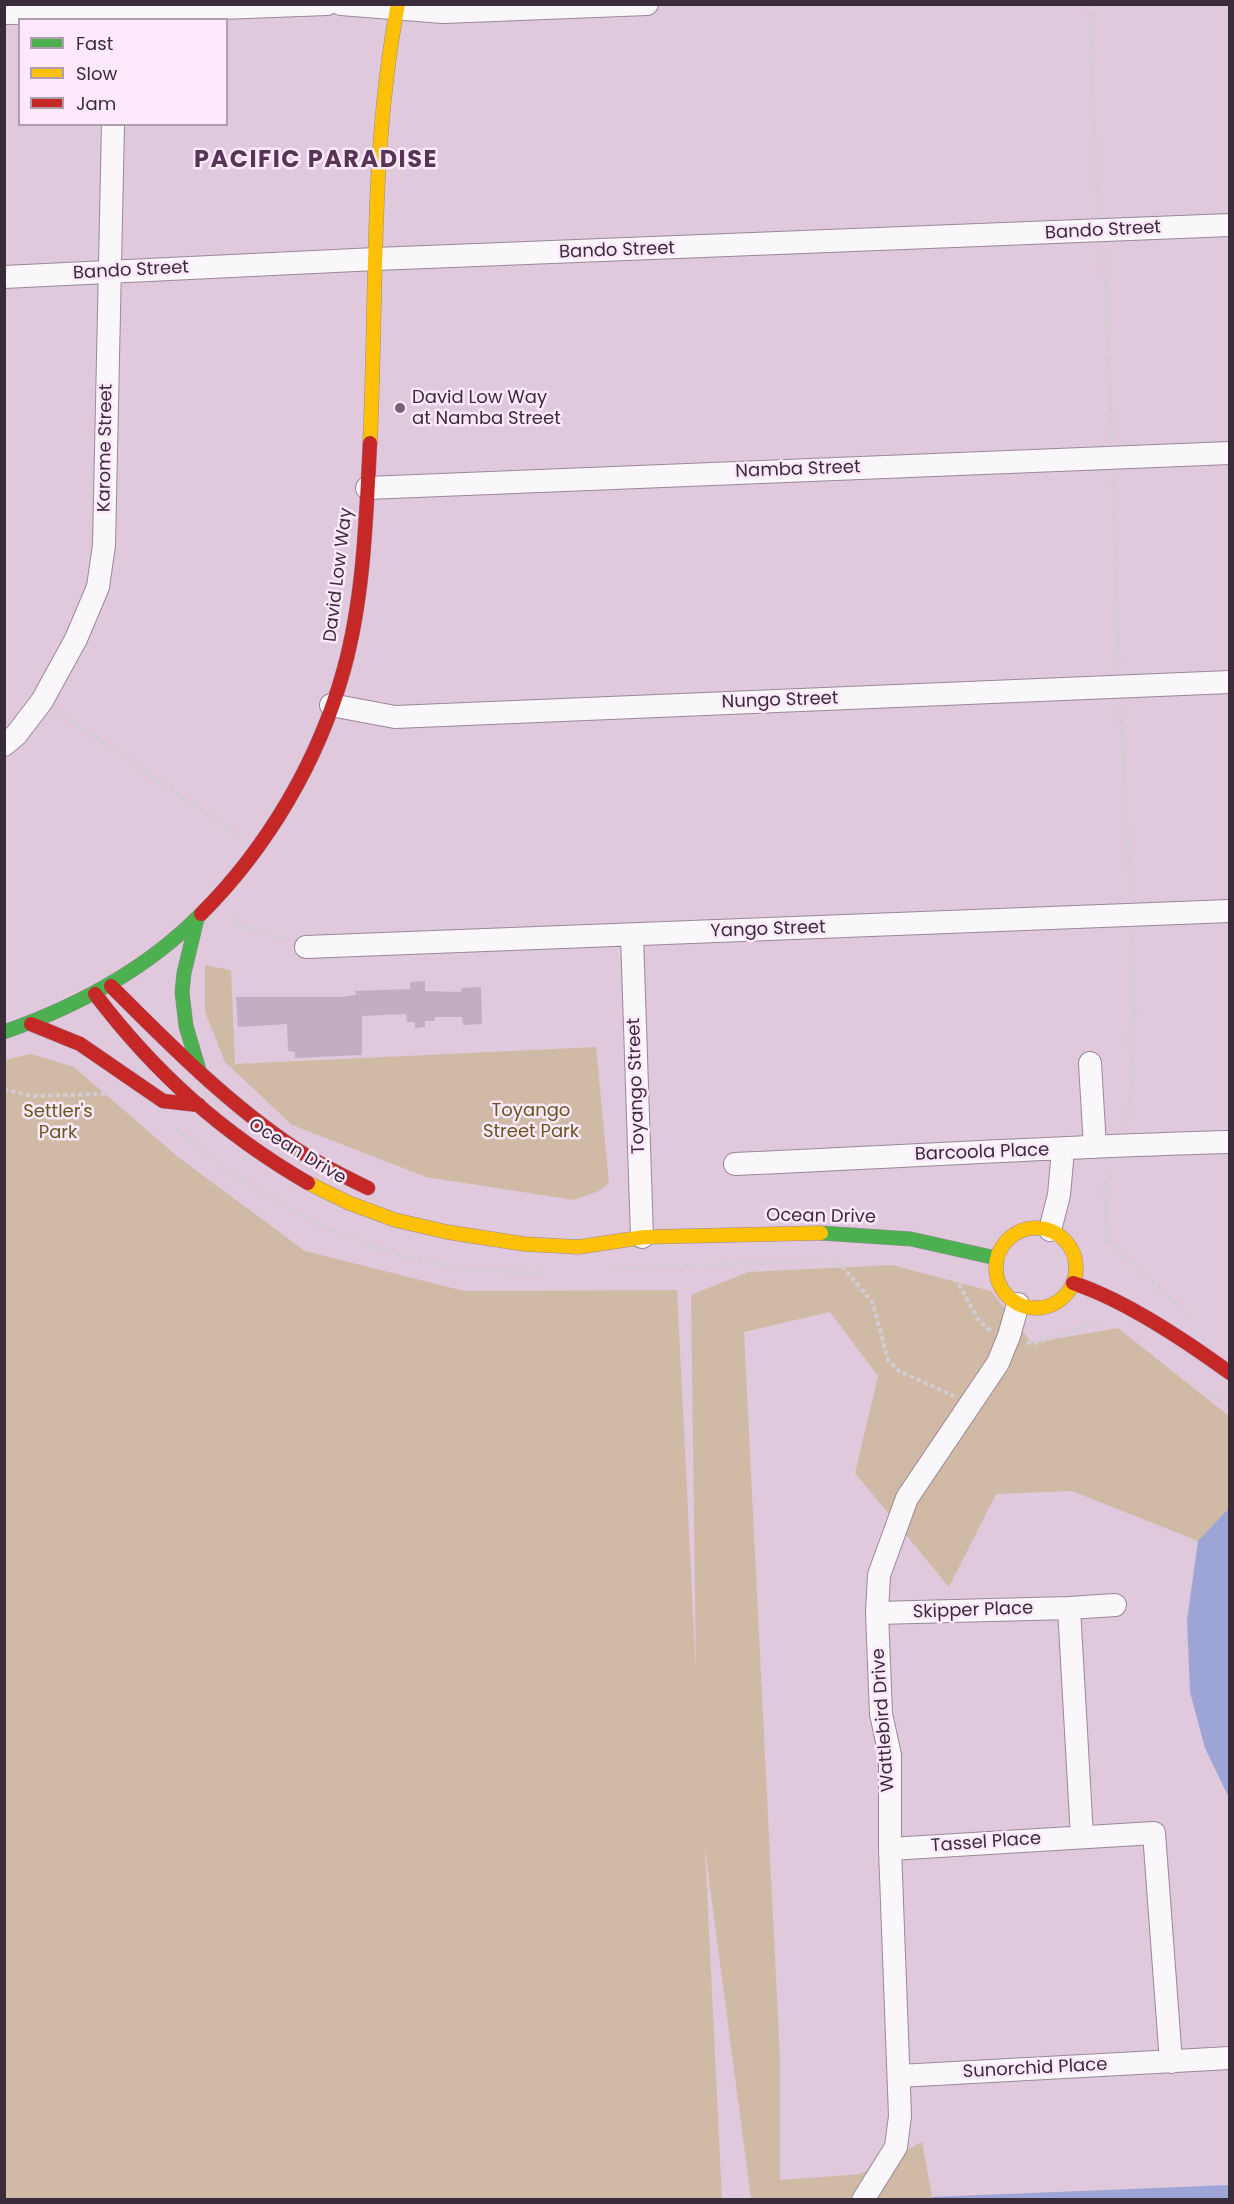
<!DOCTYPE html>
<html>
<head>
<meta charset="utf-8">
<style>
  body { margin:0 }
  #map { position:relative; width:1234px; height:2204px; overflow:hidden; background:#e0c9dd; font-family:Poppins,sans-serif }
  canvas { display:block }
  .frame { position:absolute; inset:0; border:6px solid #3b2c3a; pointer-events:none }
  .legend { position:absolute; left:18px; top:18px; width:210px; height:108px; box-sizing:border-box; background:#fee9fc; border:2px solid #b09dae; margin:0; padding:8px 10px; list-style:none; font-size:18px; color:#3b2c3a }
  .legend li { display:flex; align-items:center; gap:12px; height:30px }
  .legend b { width:30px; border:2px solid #b09dae }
</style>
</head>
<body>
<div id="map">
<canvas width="1234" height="2204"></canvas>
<div class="frame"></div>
<ul class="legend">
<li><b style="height:8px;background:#4caf50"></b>Fast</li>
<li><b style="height:8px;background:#ffc107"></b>Slow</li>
<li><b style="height:8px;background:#c62828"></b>Jam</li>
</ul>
</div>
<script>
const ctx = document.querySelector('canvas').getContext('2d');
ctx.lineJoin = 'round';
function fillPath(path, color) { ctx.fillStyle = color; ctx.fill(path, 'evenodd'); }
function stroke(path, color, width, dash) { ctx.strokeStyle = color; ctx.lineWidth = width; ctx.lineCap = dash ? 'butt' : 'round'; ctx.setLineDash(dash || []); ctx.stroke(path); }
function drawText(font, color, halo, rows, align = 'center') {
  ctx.font = font + ' Poppins,sans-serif'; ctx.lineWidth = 5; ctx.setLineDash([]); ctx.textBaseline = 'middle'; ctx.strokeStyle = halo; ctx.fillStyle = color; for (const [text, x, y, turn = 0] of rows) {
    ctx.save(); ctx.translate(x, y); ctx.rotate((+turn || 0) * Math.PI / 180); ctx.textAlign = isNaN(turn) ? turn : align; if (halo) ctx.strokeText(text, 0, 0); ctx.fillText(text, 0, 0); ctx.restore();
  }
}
fillPath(new Path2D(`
  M205,965L231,970L235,1064L596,1047L609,1183L599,1191L574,1200L426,1177L292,1125L225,1062L205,1012Z
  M31,1054L74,1067L178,1157L305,1251L464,1291L677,1290L696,1672L691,1295L748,1272L892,1265L991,1291L1032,1343L1118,1328L1229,1416V1508L1198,1541L1072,1491L996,1494L949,1587L855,1473L878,1376L830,1312L744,1332L780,2059V2180L860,2174L922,2142L932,2197L930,2199H751L705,1849L722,2199H5L4,1060Z`), '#d0baa5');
fillPath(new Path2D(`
  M1229,1508V1798L1205,1748L1190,1692L1187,1620L1198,1541Z
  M1230,2185L1229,2199H930L932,2197Z`), '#9da5d6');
fillPath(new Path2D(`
  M425,981V991L461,992L462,988L481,987L482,1024L463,1025L462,1017H435V1021H425V1027L415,1028V1022H407L406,1014L362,1016V1055L295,1058V1052L288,1051L287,1024L238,1027L236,997H340L356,995L355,991L410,989V982Z`), '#c3aec1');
const street = new Path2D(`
  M341,4L443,12L647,4
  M4,13L115,12L327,4
  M4,277L376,259L1230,225
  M367,488L1230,453
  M331,705L395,717L1230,682
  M4,745L16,735L42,701L76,639L98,587L104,545L113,124
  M632,936L642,1237
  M306,947L1230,911
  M1090,1063L1095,1147
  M735,1164C900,1157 1065,1146 1230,1142
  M1050,1230L1059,1195L1063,1150
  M1069,1608L1082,1837
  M877,1613L1069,1608L1115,1605
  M890,1849L1154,1833L1171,2062
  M899,2076L1230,2058
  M863,2200L896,2147L900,2116L890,1849V1755L881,1714L877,1613L879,1575L907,1498L998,1363L1009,1336L1018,1304`);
const fast = new Path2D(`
  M197,919L184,973L182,992L186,1026L199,1070
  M4,1032C78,1006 146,970 201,914
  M821,1233L911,1239L996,1258`);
const slow = new Path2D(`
  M370,443C377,297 370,148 398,4
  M308,1183L349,1203L395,1220L447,1232L524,1244L578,1247L645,1237L821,1233
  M996 1268a40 40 0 1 1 80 0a40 40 0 1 1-80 0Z`);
const jam = new Path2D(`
  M201,914C268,847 319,760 344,669C364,596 366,518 370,443
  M111,986C169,1044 227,1103 296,1149C319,1164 343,1176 368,1188
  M95,994C155,1073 222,1133 308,1183
  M31,1024L80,1044L163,1101L199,1105
  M1073,1283C1125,1300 1186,1341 1230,1373`);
stroke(street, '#9a8898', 24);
stroke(fast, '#9a8898', 15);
stroke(slow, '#9a8898', 15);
stroke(jam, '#9a8898', 15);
stroke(new Path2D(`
  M1092,4L1089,11L1098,210
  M1104,250L1112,440
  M1113,478L1119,668
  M1120,705L1131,896
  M58,711L237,835
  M231,919L238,924L288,941
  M4,1089L32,1096L106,1094
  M1126,1126L1135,1067L1127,1035L1135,1018L1132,933
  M176,1128C195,1141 210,1158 228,1171C239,1179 252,1186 263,1193C348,1246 438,1275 539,1272
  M1111,1167L1105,1189L1106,1240L1188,1314
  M837,1260L873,1303L888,1360L899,1371L954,1396
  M609,1269L826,1260
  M948,1274L959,1284L979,1321L991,1331
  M1027,1342L1032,1344L1100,1322
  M1213,1394L1230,1406`), '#d3ccd3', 4, [4.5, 3]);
stroke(street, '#faf7fa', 22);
stroke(fast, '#4caf50', 14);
stroke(slow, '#ffc107', 14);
stroke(jam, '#c62828', 14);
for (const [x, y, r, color] of [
  [400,408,6,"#756373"]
]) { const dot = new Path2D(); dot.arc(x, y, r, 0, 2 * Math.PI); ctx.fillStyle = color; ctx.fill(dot); stroke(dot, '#fee9fc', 2); }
drawText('18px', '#3b2c3a', '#fee9fc', [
  ["Bando Street",1103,231,-3],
  ["Bando Street",617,251,-2],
  ["Bando Street",131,271,-3],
  ["Karome Street",106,448,-89],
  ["Namba Street",798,470,-2],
  ["David Low Way",339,575,-83],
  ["Nungo Street",780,701,-2],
  ["Yango Street",768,930,-2],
  ["Toyango Street",637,1086,-92],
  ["Ocean Drive",297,1152,31],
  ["Barcoola Place",982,1153,-2],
  ["Ocean Drive",821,1217,1],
  ["Skipper Place",973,1611,-2],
  ["Wattlebird Drive",884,1720,-94],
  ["Tassel Place",986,1843,-4],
  ["Sunorchid Place",1035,2069,-3]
]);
drawText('18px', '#3b2c3a', '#fee9fc', [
  ["David Low Way",412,398],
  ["at Namba Street",412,419]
], 'left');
drawText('18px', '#685520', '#fee9fc', [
  ["Toyango",531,1111],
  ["Street Park",531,1132],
  ["Settler's",58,1112],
  ["Park",58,1133]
]);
ctx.letterSpacing = '1.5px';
drawText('bold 24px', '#573555', '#fee9fc', [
  ["PACIFIC PARADISE",316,161]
]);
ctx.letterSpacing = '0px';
</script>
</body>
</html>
